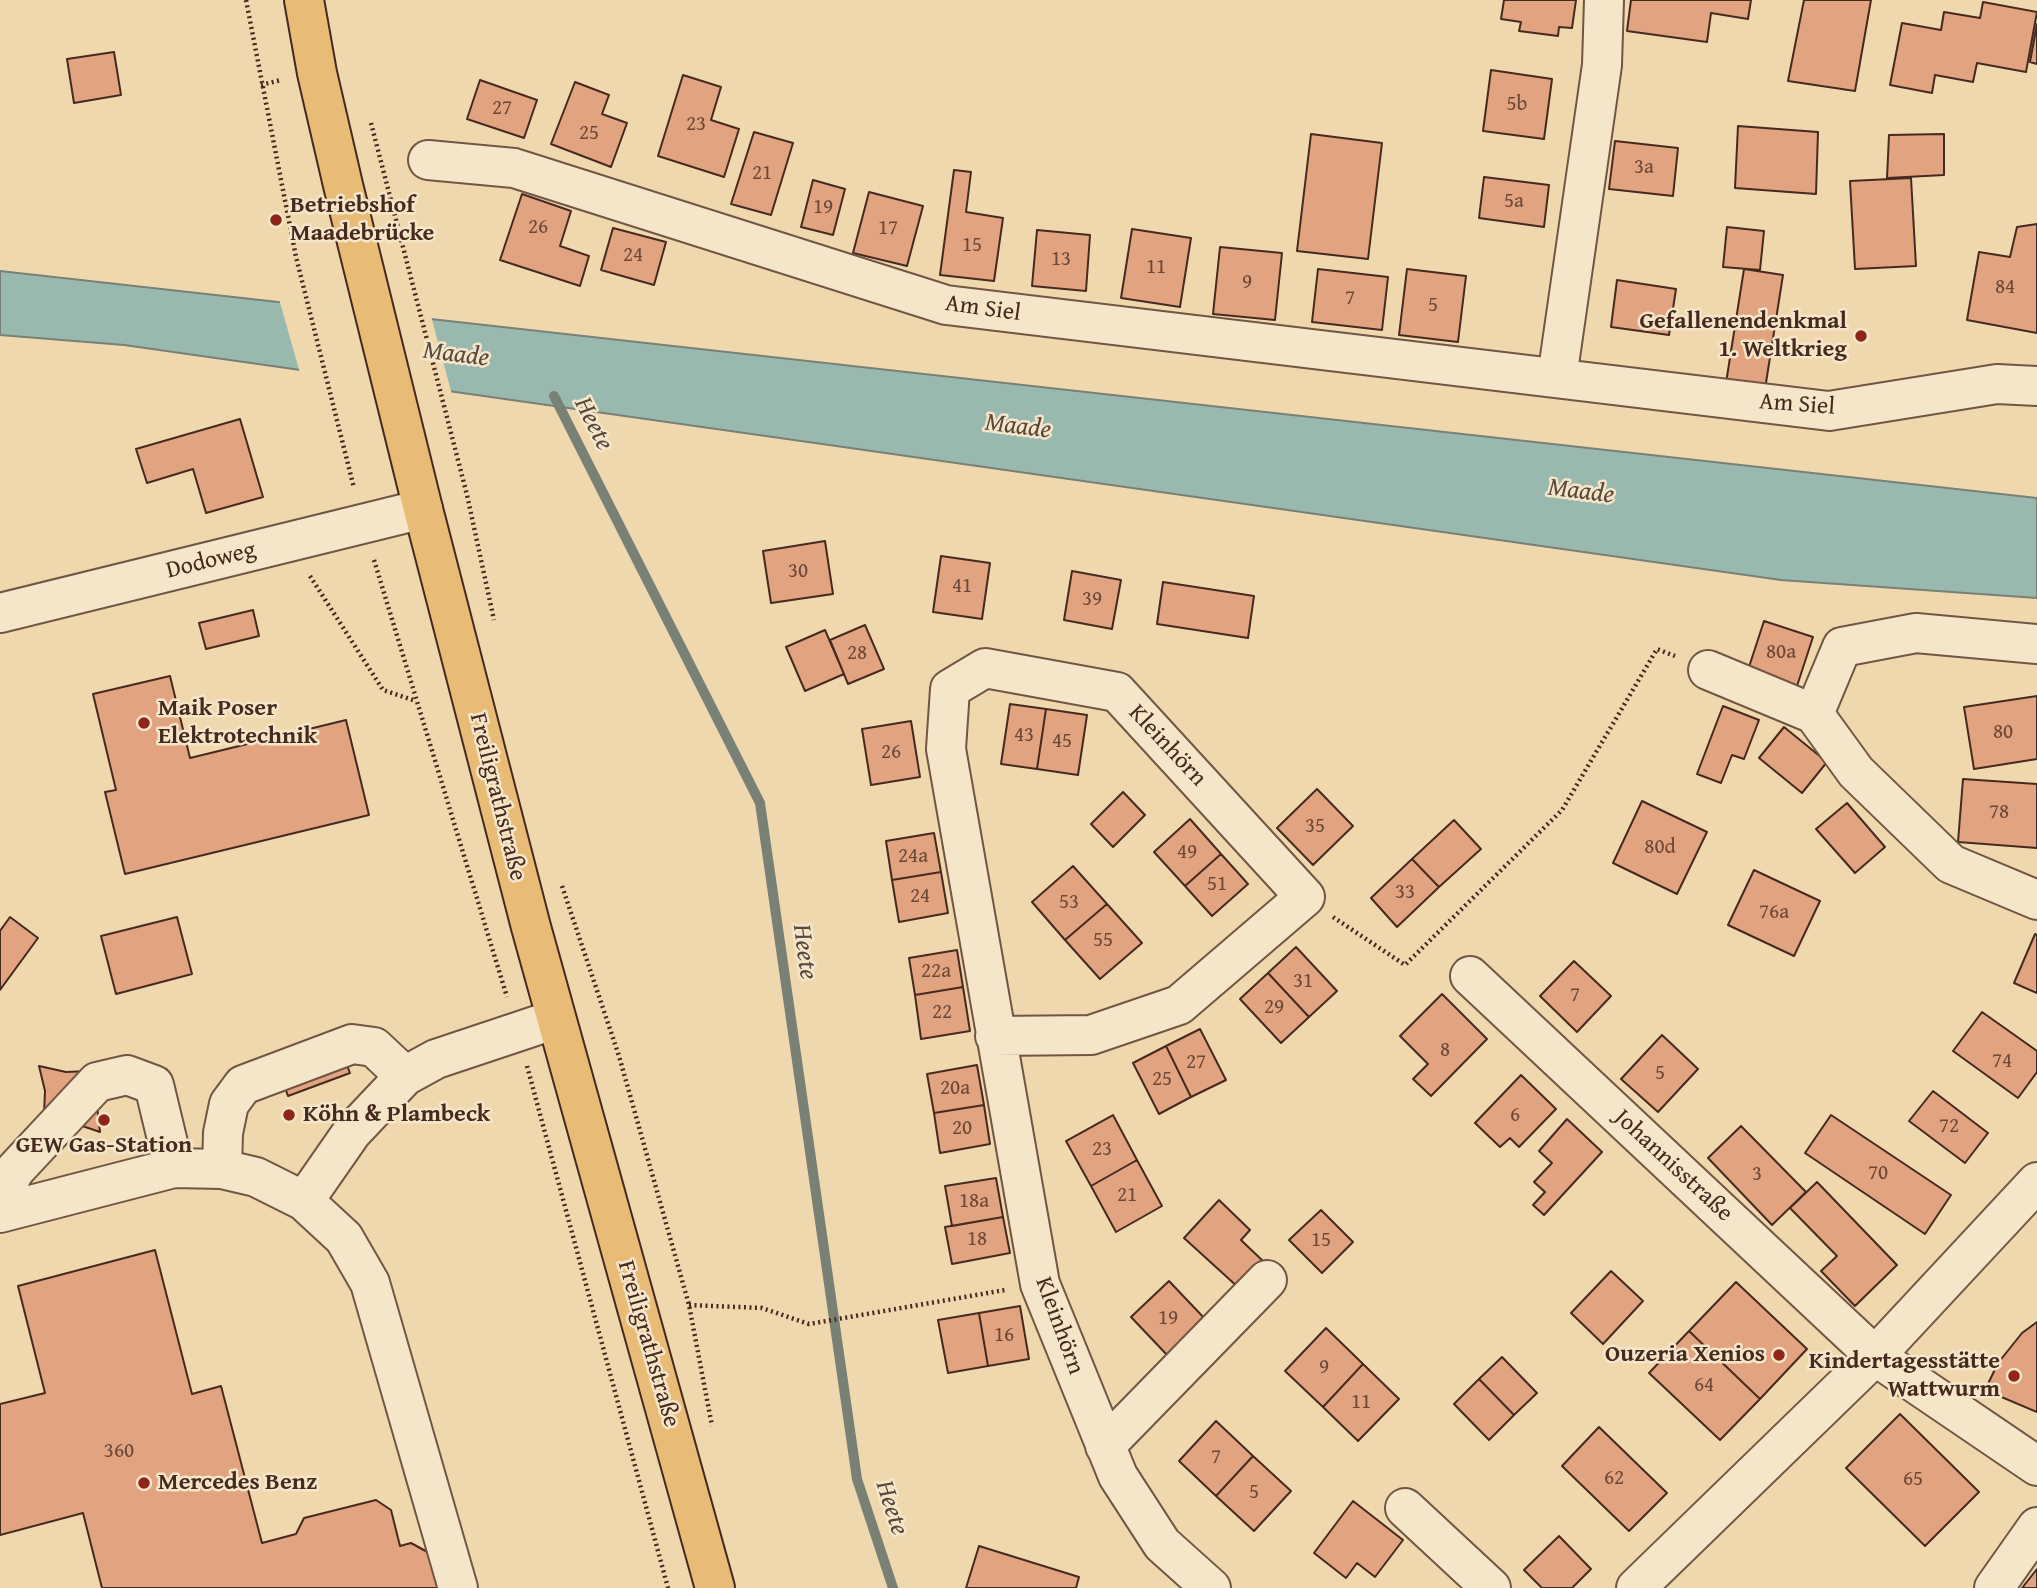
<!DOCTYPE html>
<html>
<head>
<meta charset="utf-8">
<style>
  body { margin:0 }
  canvas { display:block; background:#efd8ae }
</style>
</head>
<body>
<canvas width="2037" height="1588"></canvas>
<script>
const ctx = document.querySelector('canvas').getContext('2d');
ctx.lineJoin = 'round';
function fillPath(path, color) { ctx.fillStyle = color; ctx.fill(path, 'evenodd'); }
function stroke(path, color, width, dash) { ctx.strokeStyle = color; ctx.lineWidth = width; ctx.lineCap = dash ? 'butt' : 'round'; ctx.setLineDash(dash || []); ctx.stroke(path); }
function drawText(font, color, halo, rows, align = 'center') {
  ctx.font = font + ' "Gentium Book Plus",serif'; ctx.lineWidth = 5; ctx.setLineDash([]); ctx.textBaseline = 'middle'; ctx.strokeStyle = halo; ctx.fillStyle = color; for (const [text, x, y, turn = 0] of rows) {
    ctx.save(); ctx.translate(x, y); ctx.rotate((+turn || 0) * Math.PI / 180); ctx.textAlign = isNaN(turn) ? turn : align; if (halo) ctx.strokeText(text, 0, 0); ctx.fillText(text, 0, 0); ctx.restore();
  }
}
const water = new Path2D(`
  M0,271L2037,498V598L1781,580L124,345L0,335Z`);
fillPath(water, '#9ab9ae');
stroke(water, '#798075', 2);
fillPath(new Path2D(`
  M279,299L431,316L452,395L300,373Z`), '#efd8ae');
stroke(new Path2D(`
  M554,396L760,803L857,1479L893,1588`), '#798075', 10);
const building = new Path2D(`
  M1504,0H1576L1572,28L1559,27L1558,36L1519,31L1521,22L1501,19Z
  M1631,0H1751L1748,19L1711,13L1707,42L1627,31Z
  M1804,0H1871L1855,91L1788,81Z
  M1983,2L2037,12L2026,72L1977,63L1973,82L1935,75L1932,93L1890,85L1902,23L1941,30L1944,12L1980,18Z
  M2037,24V64L2030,62Z
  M114,52L121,95L74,103L67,59Z
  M1491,70L1552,79L1544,139L1483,131Z
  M683,75L721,87L711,120L739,129L724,177L658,156Z
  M480,80L537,100L524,138L467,119Z
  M575,82L609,95L602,114L627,123L611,167L551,144Z
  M1738,126L1818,132L1816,194L1735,188Z
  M754,132L793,143L771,215L731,204Z
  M1311,134L1382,143L1368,259L1297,251Z
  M1944,134V175L1887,178L1889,135Z
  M1615,141L1678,148L1673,196L1609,189Z
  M954,170L971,172L966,212L1003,218L994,281L940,275Z
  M1484,177L1549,185L1544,227L1479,218Z
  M1911,178L1916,266L1855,269L1850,181Z
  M813,180L845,189L833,235L801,227Z
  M869,192L923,206L907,266L853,253Z
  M522,194L571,211L560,246L589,256L580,286L500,260Z
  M2037,224V333L1967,320L1979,252L2010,257L2017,227Z
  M1727,227L1764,231L1760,270L1723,267Z
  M613,228L666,242L654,285L601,270Z
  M1132,229L1191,238L1180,307L1121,298Z
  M1037,230L1090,235L1086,291L1032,286Z
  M1220,247L1282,253L1275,320L1213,314Z
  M1318,269L1388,277L1382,330L1312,322Z
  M1407,269L1466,276L1458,342L1399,335Z
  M1744,269L1783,275L1765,389L1726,383Z
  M1617,280L1676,289L1669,335L1611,327Z
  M240,419L263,497L206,513L193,469L147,483L136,449Z
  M825,541L833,594L771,603L763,551Z
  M941,556L990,563L982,619L933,612Z
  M1072,571L1121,580L1112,629L1064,620Z
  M1163,582L1254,596L1248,638L1157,624Z
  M253,610L259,636L206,649L199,623Z
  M1764,621L1813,637L1797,686L1748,670Z
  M865,625L884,669L848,684L830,640Z
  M825,630L844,674L805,691L786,647Z
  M170,676L190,758L346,720L369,815L125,874L105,792L116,790L93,694Z
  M2037,696V759L1974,769L1964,707Z
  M1010,704L1046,709L1037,769L1001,764Z
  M1723,706L1759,720L1744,759L1732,755L1721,783L1697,774Z
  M1046,709L1087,715L1078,775L1037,769Z
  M911,721L920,777L871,785L862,729Z
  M1784,727L1827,762L1802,793L1759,758Z
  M1963,779L2037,784V848L1958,842Z
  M1317,789L1353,826L1313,865L1277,828Z
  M1123,792L1145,815L1113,847L1091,824Z
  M1642,801L1707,832L1677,894L1613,863Z
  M1847,803L1885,847L1855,873L1816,829Z
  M1190,819L1221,854L1185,886L1154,852Z
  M1454,820L1481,849L1439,887L1412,859Z
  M934,833L941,872L892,880L886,841Z
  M1221,854L1248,884L1212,916L1185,886Z
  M1412,859L1439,887L1397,927L1371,898Z
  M1073,866L1107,904L1065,940L1032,902Z
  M1754,870L1820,901L1794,956L1728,925Z
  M941,872L948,913L899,922L892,880Z
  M1107,904L1142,943L1100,979L1065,940Z
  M10,917L38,938L0,990V931Z
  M177,917L192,974L116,994L101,936Z
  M2035,934L2037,935V993L2014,983Z
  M1296,947L1337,991L1309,1017L1268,973Z
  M957,950L963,987L915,995L909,958Z
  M1574,961L1611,996L1577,1032L1540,996Z
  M1268,973L1309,1017L1281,1043L1240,999Z
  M963,987L970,1031L921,1039L915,995Z
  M1442,994L1487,1039L1431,1096L1413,1079L1428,1064L1400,1036Z
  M1982,1012L2037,1051V1072L2018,1098L1953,1051Z
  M1200,1029L1226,1080L1191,1097L1166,1046Z
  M334,1032L350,1073L288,1096L273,1055Z
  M1662,1035L1698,1069L1658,1112L1621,1079Z
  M1166,1046L1191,1097L1159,1114L1133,1063Z
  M977,1065L984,1105L934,1113L927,1074Z
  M39,1066L66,1072L88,1071L97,1105L100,1132L44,1113L45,1091Z
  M1521,1075L1556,1109L1519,1147L1510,1138L1500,1147L1475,1123Z
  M1933,1091L1988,1133L1965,1163L1909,1121Z
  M984,1105L990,1144L940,1153L934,1113Z
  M1113,1115L1137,1160L1091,1186L1066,1141Z
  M1831,1115L1951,1195L1925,1234L1805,1153Z
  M1567,1119L1602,1152L1544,1215L1533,1205L1545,1192L1534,1182L1552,1163L1539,1151Z
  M1741,1126L1806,1192L1772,1225L1708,1158Z
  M1137,1160L1162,1206L1116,1232L1091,1186Z
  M996,1178L1003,1217L952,1226L945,1186Z
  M1817,1182L1897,1265L1855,1306L1821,1271L1837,1256L1790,1208Z
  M1219,1200L1250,1230L1241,1240L1265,1263L1240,1289L1184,1238Z
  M1321,1210L1353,1242L1322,1273L1289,1240Z
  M1003,1217L1010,1253L952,1264L945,1227Z
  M155,1250L192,1394L221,1386L262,1543L296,1534L304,1518L376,1500L391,1510L400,1546L411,1543L433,1555L441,1588H102L83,1513L0,1535V1404L45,1393L18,1286Z
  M1611,1271L1643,1301L1603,1344L1571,1313Z
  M1169,1281L1206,1320L1168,1356L1131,1317Z
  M1736,1282L1807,1349L1760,1399L1689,1331Z
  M1020,1306L1029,1359L988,1366L979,1313Z
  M979,1313L988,1366L948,1373L938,1320Z
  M2037,1322V1412L1985,1390L1998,1363L2022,1333Z
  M1326,1328L1363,1364L1323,1407L1285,1371Z
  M1689,1331L1760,1399L1720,1440L1649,1373Z
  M1502,1357L1537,1393L1514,1415L1479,1379Z
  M1363,1364L1399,1399L1358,1441L1323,1407Z
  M1479,1379L1514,1415L1489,1440L1454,1404Z
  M1900,1414L1979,1492L1925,1546L1846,1468Z
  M1216,1421L1253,1456L1216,1496L1179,1461Z
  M1599,1427L1667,1493L1629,1531L1562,1466Z
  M1253,1456L1291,1491L1254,1531L1216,1496Z
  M1353,1501L1403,1540L1375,1577L1357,1563L1346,1578L1314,1553Z
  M1559,1536L1591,1569L1572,1588H1542L1524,1570Z
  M979,1546L1079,1577L1076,1588H966Z
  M2037,1569V1588H2022Z`);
fillPath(building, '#e1a380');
stroke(building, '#472a1f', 2);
const minor = new Path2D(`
  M428,160L514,168L946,305L1829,411L1997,384L2037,386
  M1557,378L1602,65L1604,0
  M0,613L423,509
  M2037,644L1916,633L1842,647L1814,714L1856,772L1951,864L2037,900
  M1708,670L1814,714
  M1470,976L1875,1356L2037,1466
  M995,1036L1091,1035L1179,1005L1305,897L1117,692L985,668L950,689L946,749L1040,1284L1118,1476L1162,1544L1211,1588
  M222,1169L223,1133L229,1104L243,1085L352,1044L374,1047L405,1076
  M0,1197L15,1170L97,1082L127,1075L154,1085L174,1168
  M304,1201L352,1132L405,1076L436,1059L556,1019
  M0,1213L174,1168L222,1169L256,1177L304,1201L344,1238L370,1283L458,1588
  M1105,1446L1267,1280
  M1405,1508L1491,1588
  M1636,1588L1875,1356L2037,1182
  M1994,1588L2037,1527`);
const major = new Path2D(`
  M304,0L317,73L343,185L423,509L531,927L715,1588`);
stroke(minor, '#715643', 42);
stroke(major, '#472a1f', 42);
stroke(new Path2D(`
  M246,0L296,257L354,488
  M261,85L281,80
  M371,123L467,495L494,620
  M374,560L507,997
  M310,576L383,690L416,701
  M562,886L619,1056L689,1305L712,1426
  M1333,917L1405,965L1562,810L1657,649L1675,656
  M527,1066L668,1588
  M689,1305L762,1308L809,1324L1005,1290`), '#472a1f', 4.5, [2, 3.5]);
stroke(minor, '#f5e6ca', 38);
stroke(major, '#e8bc77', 38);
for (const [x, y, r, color] of [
  [276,220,7,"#8f2418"],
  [1861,336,7,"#8f2418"],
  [144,723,7,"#8f2418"],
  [289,1115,7,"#8f2418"],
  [104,1120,7,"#8f2418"],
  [1779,1355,7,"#8f2418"],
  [2014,1376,7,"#8f2418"],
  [144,1483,7,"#8f2418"]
]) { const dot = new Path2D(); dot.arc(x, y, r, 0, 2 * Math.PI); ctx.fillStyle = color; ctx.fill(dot); stroke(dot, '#f5e6ca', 2.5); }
drawText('21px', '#6e4837', null, [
  ["5b",1517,105],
  ["27",502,109],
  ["23",696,125],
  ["25",589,134],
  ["3a",1644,168],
  ["21",762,174],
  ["5a",1514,202],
  ["19",823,208],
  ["26",538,228],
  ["17",888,229],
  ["15",972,246],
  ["24",633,256],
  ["13",1061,260],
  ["11",1156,268],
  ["9",1247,283],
  ["84",2005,288],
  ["7",1350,299],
  ["5",1433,306],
  ["30",798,572],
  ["41",962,587],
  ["39",1092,600],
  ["80a",1781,653],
  ["28",857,654],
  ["80",2003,733],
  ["43",1024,736],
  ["45",1062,742],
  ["26",891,753],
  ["78",1999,813],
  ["35",1315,827],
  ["80d",1660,848],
  ["49",1187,853],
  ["24a",913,857],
  ["51",1217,885],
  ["33",1405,893],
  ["24",920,897],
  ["53",1069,903],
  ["76a",1774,913],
  ["55",1103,941],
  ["22a",936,972],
  ["31",1303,982],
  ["7",1575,996],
  ["29",1274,1008],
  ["22",942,1013],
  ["8",1445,1051],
  ["74",2002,1062],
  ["27",1196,1063],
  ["5",1660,1074],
  ["25",1162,1080],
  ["20a",955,1089],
  ["6",1515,1116],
  ["72",1949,1127],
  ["20",962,1129],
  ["23",1102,1150],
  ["70",1878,1174],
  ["3",1757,1175],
  ["21",1127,1196],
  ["18a",974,1202],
  ["18",977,1240],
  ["15",1321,1241],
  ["19",1168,1319],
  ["16",1004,1336],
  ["9",1324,1368],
  ["64",1704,1386],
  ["11",1361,1403],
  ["360",119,1452],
  ["7",1216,1458],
  ["62",1614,1479],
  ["65",1913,1480],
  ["5",1254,1493]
]);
drawText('bold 24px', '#472a1f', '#f5e6ca', [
  ["Betriebshof",290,206],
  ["Maadebrücke",290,234],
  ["Gefallenendenkmal",1847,322,"right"],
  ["1. Weltkrieg",1847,350,"right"],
  ["Maik Poser",158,709],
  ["Elektrotechnik",158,737],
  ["Köhn & Plambeck",303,1115],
  ["GEW Gas-Station",104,1146,"center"],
  ["Ouzeria Xenios",1765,1355,"right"],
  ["Kindertagesstätte",2000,1362,"right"],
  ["Wattwurm",2000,1390,"right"],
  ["Mercedes Benz",158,1483]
], 'left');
drawText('24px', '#472a1f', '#f5e6ca', [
  ["Am Siel",983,309,8],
  ["Am Siel",1797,405,4],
  ["Dodoweg",211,561,-14],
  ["Kleinhörn",1167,746,47],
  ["Freiligrathstraße",497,797,76],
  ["Johannisstraße",1673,1166,43],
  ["Kleinhörn",1059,1326,70],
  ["Freiligrathstraße",648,1344,74]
]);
drawText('italic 26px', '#58473c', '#f5e6ca', [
  ["Maade",456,355,7],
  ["Heete",593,424,63],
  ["Maade",1018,427,7],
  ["Maade",1581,492,7],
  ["Heete",804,952,82],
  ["Heete",891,1508,72]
]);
</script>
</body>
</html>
